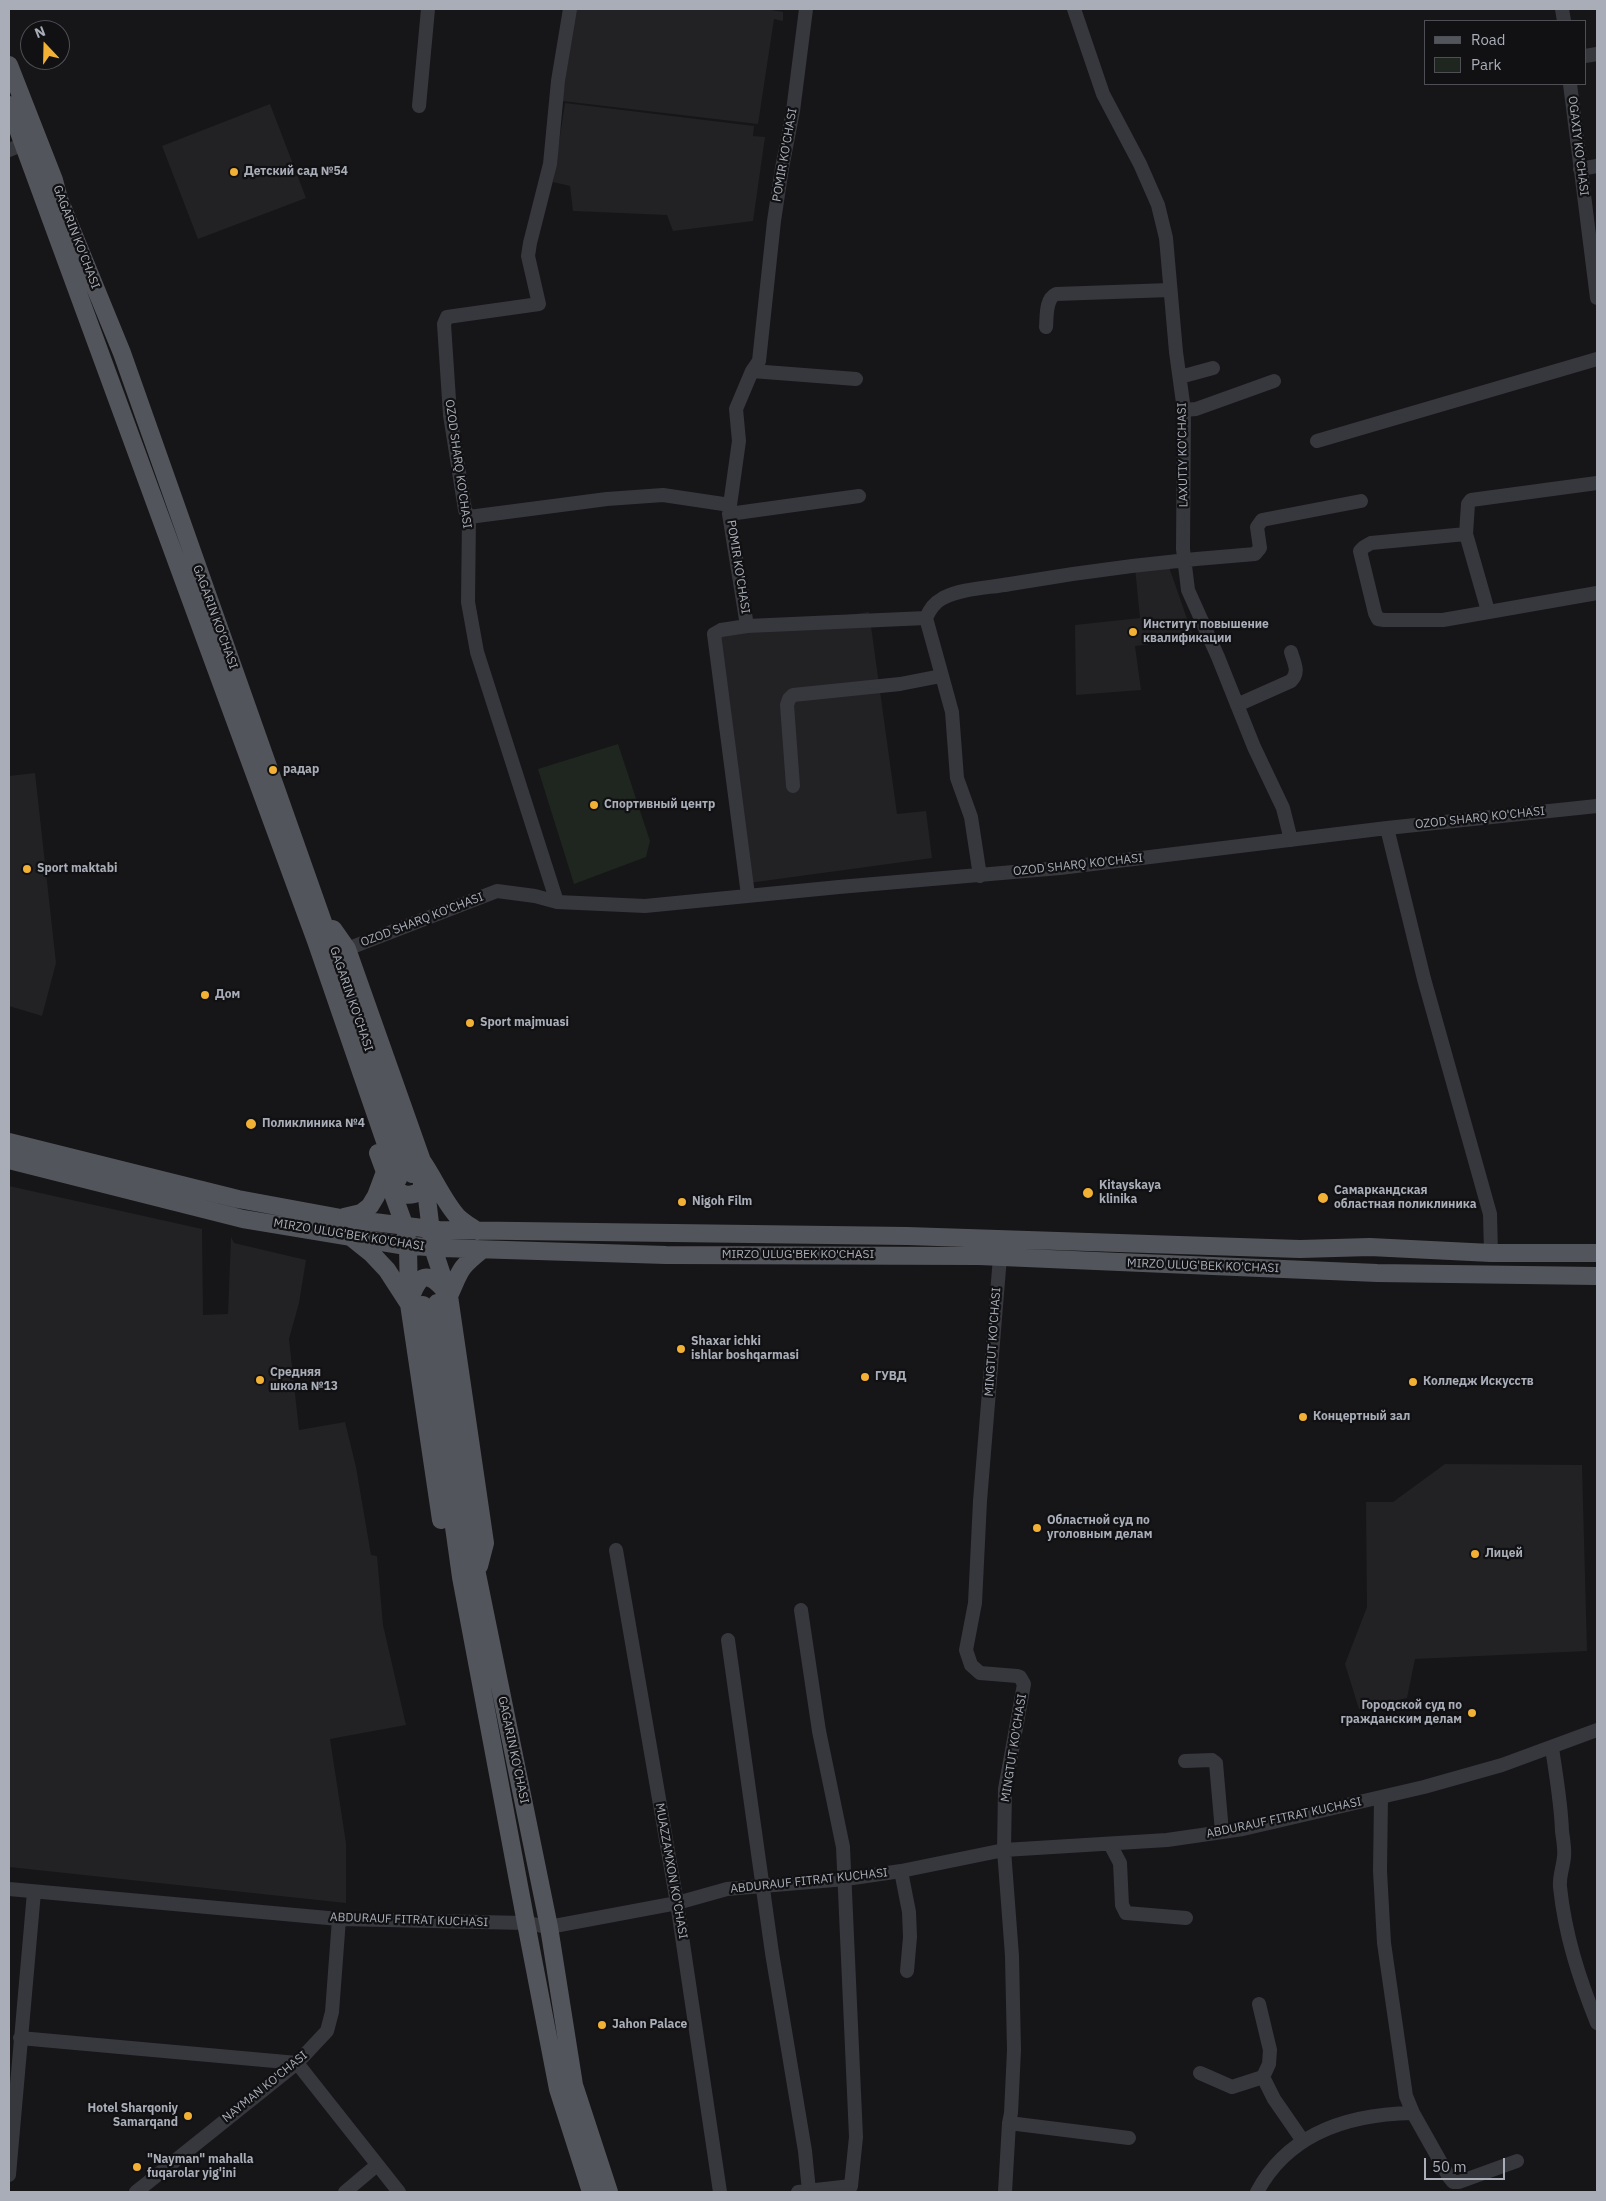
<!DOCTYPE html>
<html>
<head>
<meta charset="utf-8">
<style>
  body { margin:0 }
  #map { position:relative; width:1606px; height:2201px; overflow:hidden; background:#161618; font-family:"IBM Plex Sans",sans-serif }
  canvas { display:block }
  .frame { position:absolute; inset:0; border:10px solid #a8adb8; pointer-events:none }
  .legend { position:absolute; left:1424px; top:20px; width:162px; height:65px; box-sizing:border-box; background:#111113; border:1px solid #4d4f55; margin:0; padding:6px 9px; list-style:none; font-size:15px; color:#a8adb8 }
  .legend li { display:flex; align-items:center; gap:10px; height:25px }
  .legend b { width:25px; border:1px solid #4d4f55 }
  .north { position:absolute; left:20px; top:20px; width:50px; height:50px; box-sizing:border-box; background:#111113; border:1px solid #4d4f55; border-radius:50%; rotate:339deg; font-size:14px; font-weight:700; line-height:20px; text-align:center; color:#a8adb8 }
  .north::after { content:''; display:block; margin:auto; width:18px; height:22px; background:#f2b134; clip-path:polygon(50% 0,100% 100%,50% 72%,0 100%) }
  .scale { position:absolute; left:1424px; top:2158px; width:81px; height:22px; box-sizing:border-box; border:2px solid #a8adb8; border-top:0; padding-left:6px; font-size:15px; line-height:18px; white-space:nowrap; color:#a8adb8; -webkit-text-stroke:4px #111113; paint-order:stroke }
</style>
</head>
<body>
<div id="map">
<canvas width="1606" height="2201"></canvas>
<div class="frame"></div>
<ul class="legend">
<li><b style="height:6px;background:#53555c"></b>Road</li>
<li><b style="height:14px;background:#1e261f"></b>Park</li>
</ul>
<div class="north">N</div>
<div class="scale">50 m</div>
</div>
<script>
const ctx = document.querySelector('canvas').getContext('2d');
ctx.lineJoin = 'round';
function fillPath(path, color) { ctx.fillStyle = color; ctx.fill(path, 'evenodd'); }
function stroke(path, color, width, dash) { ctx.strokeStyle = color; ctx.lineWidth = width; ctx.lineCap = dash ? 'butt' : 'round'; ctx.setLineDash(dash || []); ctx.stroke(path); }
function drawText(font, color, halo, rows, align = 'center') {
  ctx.font = font + ' "IBM Plex Sans",sans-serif'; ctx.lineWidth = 4.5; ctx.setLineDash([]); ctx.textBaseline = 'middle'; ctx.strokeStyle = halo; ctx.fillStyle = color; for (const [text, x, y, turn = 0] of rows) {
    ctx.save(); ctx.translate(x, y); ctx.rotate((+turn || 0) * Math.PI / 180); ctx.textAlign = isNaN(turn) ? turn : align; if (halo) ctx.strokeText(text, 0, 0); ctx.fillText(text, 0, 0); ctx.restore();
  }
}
fillPath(new Path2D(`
  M576,9H765L783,12V21L774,19L758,124L562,101Z
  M565,103L754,126L753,136L765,137L753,221L673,231L667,215L573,211L570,186L553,182Z
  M270,104L306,198L198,239L162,146Z
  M1168,564L1194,639L1135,646L1141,690L1076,695L1075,625L1140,618L1135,567Z
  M869,612L897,814L926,811L932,858L749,883L716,633Z
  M35,773L56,963L42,1016L9,1006V776Z
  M9,1186L202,1229L203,1315L228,1314L231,1237L234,1243L306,1260L299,1303L289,1339L299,1430L345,1422L356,1467L371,1555L377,1556L383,1625L406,1725L330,1739L346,1843V1903L9,1867Z
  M1445,1464L1582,1465L1587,1651L1415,1659L1407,1698L1359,1709L1345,1664L1367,1607L1366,1502H1393Z`), '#222225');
fillPath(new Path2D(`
  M618,744L650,841L646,857L574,884L538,769Z`), '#1e261f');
stroke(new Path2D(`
  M1074,9L1103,94L1140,164L1158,205L1166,238L1176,352L1184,410L1183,549L1188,590L1218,657L1254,747L1283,808L1291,840
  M1562,9L1564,21
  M1585,56L1597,54
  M1570,84L1597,298
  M419,106L428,9
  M9,150L31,141
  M1580,169L1597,166
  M1046,327C1047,317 1045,299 1056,294L1170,290
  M752,371L856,379
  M1180,377L1213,368
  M1184,410L1196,409L1274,381
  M1317,441L1597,359
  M729,514L859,496
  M469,517L607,499L663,495L730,505
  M1466,534L1468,504L1471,500L1597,483
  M1488,611L1466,534L1371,543L1364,547L1360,551L1375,613L1378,619L1384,620H1443L1597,593
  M747,626L729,514L730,505L739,441L736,409L752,371L759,361L774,221L782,168L793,111L806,9
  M1237,705L1291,681C1300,672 1294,663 1291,652
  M793,786L787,705L789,699L793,695L900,684L941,676
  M1387,828L1424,979L1490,1214L1491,1253
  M980,876L971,817L957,778L952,712L926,618C930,609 934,603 943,598C962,588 989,588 1010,584C1091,570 1173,560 1255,554L1260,548L1257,527L1262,520L1361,501
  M748,895L714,634L721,630L747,626L926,618
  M557,902L477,652L468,602L469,517L465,510L450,415L444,324L447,317L539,304L528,256L530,243L550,164L558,81L570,9
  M347,949L497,891L535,896L557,902L645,906L839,887L1060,868L1387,828L1597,806
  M1000,1257L980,1501L975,1603L966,1650L971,1665L980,1673L1017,1676L1020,1677L1024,1684L1005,1789L1004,1850L1012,1956L1014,2050L1011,2113L1009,2123L1005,2192
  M616,1550L677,1903L720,2192
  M728,1640L772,1953L805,2151L809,2191
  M1552,1748C1556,1775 1561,1803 1562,1831C1563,1839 1565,1849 1564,1857C1563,1868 1559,1876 1560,1887C1565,1935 1579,1978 1597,2023
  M1185,1761L1212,1760L1216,1763L1222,1832
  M1381,1797L1380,1871L1384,1943L1406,2096L1413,2113L1449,2177L1453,2182H1459L1517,2161
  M1110,1844L1120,1863L1122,1905L1126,1913L1186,1918
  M901,1871L909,1912L910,1937L907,1971
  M9,1889L339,1919L526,1923L549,1927L677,1903L727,1889L846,1879L901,1871L1004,1850L1167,1840L1243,1829L1424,1787L1502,1765L1597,1730
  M1259,2004L1270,2050L1269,2064L1263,2077L1274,2099L1303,2141
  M20,2038L297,2063
  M297,2063L399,2192
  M1200,2073L1232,2087L1263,2077
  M1009,2123L1129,2138
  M9,2175L34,1892
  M136,2192L297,2063L327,2031L332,2012L339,1919
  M345,2192L377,2165
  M798,2192L851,2186L856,2137L843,1847L819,1731L801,1610
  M1257,2192C1289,2132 1350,2114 1413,2113`), '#37383d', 14);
stroke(new Path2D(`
  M9,65L54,180L59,199L122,353L412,1174
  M9,105L316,941L398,1179
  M333,929L347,949L422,1161C434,1178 443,1200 457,1216C463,1222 470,1226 477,1231
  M9,1142L238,1199L341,1218L439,1230L907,1236L1300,1249L1370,1247L1491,1253H1597
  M9,1160L243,1219L400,1245L442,1248L666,1255L979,1256L1377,1273L1597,1276
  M423,1165L433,1248L449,1296
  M385,1172L405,1227L408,1246L409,1303
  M390,1181C399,1194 406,1199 421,1191L423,1175
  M344,1217L361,1213L370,1206L376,1196L385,1172L378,1153
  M352,1238L372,1254L387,1270L409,1304L441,1520
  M410,1300C419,1273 428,1270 446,1292
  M437,1303L477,1574L549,1927L574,2085L609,2192
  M423,1305L461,1577L526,1923L558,2089L591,2192
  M479,1566L485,1543L449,1296C461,1270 458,1269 482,1250`), '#53555c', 18);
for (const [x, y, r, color] of [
  [234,172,5,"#f2b134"],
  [1133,632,5,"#f2b134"],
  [273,770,5,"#f2b134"],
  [594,805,5,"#f2b134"],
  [27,869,5,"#f2b134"],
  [205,995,5,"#f2b134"],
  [470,1023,5,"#f2b134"],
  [251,1124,6,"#f2b134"],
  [1088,1193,6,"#f2b134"],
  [1323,1198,6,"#f2b134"],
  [682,1202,5,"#f2b134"],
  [681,1349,5,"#f2b134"],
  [865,1377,5,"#f2b134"],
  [260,1380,5,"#f2b134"],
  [1413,1382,5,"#f2b134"],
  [1303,1417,5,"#f2b134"],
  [1037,1528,5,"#f2b134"],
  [1475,1554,5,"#f2b134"],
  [1472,1713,5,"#f2b134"],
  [602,2025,5,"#f2b134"],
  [188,2116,5,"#f2b134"],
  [137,2167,5,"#f2b134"]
]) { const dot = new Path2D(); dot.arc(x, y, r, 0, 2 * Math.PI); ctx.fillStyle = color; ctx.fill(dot); stroke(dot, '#111113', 2); }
drawText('12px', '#a8adb8', '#111113', [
  ["OGAXIY KO'CHASI",1578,146,83],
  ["POMIR KO'CHASI",785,155,-80],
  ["GAGARIN KO'CHASI",76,237,69],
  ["LAXUTIY KO'CHASI",1183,455,-91],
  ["OZOD SHARQ KO'CHASI",458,464,82],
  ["POMIR KO'CHASI",738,567,81],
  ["GAGARIN KO'CHASI",215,617,70],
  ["OZOD SHARQ KO'CHASI",1480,818,-6],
  ["OZOD SHARQ KO'CHASI",1078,865,-6],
  ["OZOD SHARQ KO'CHASI",422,920,-21],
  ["GAGARIN KO'CHASI",351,999,71],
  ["MIRZO ULUG'BEK KO'CHASI",349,1235,9],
  ["MIRZO ULUG'BEK KO'CHASI",798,1255],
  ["MIRZO ULUG'BEK KO'CHASI",1203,1266,2],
  ["MINGTUT KO'CHASI",993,1342,-86],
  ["MINGTUT KO'CHASI",1014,1748,-81],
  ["GAGARIN KO'CHASI",513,1750,78],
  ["ABDURAUF FITRAT KUCHASI",1284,1818,-12],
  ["MUAZZAMXON KO'CHASI",671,1871,80],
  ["ABDURAUF FITRAT KUCHASI",809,1881,-6],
  ["ABDURAUF FITRAT KUCHASI",409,1920,2],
  ["NAYMAN KO'CHASI",265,2087,-39]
]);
drawText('bold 12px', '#a8adb8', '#111113', [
  ["Детский сад №54",244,172],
  ["Институт повышение",1143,625],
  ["квалификации",1143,639],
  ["радар",283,770],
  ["Спортивный центр",604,805],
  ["Sport maktabi",37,869],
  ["Дом",215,995],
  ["Sport majmuasi",480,1023],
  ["Поликлиника №4",262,1124],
  ["Kitayskaya",1099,1186],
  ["klinika",1099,1200],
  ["Самаркандская",1334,1191],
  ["областная поликлиника",1334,1205],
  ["Nigoh Film",692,1202],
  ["Shaxar ichki",691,1342],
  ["ishlar boshqarmasi",691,1356],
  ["Средняя",270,1373],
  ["школа №13",270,1387],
  ["ГУВД",875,1377],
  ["Колледж Искусств",1423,1382],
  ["Концертный зал",1313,1417],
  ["Областной суд по",1047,1521],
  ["уголовным делам",1047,1535],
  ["Лицей",1485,1554],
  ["Городской суд по",1462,1706,"right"],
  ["гражданским делам",1462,1720,"right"],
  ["Jahon Palace",612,2025],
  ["Hotel Sharqoniy",178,2109,"right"],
  ["Samarqand",178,2123,"right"],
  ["\"Nayman\" mahalla",147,2160],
  ["fuqarolar yig'ini",147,2174]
], 'left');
</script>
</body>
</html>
